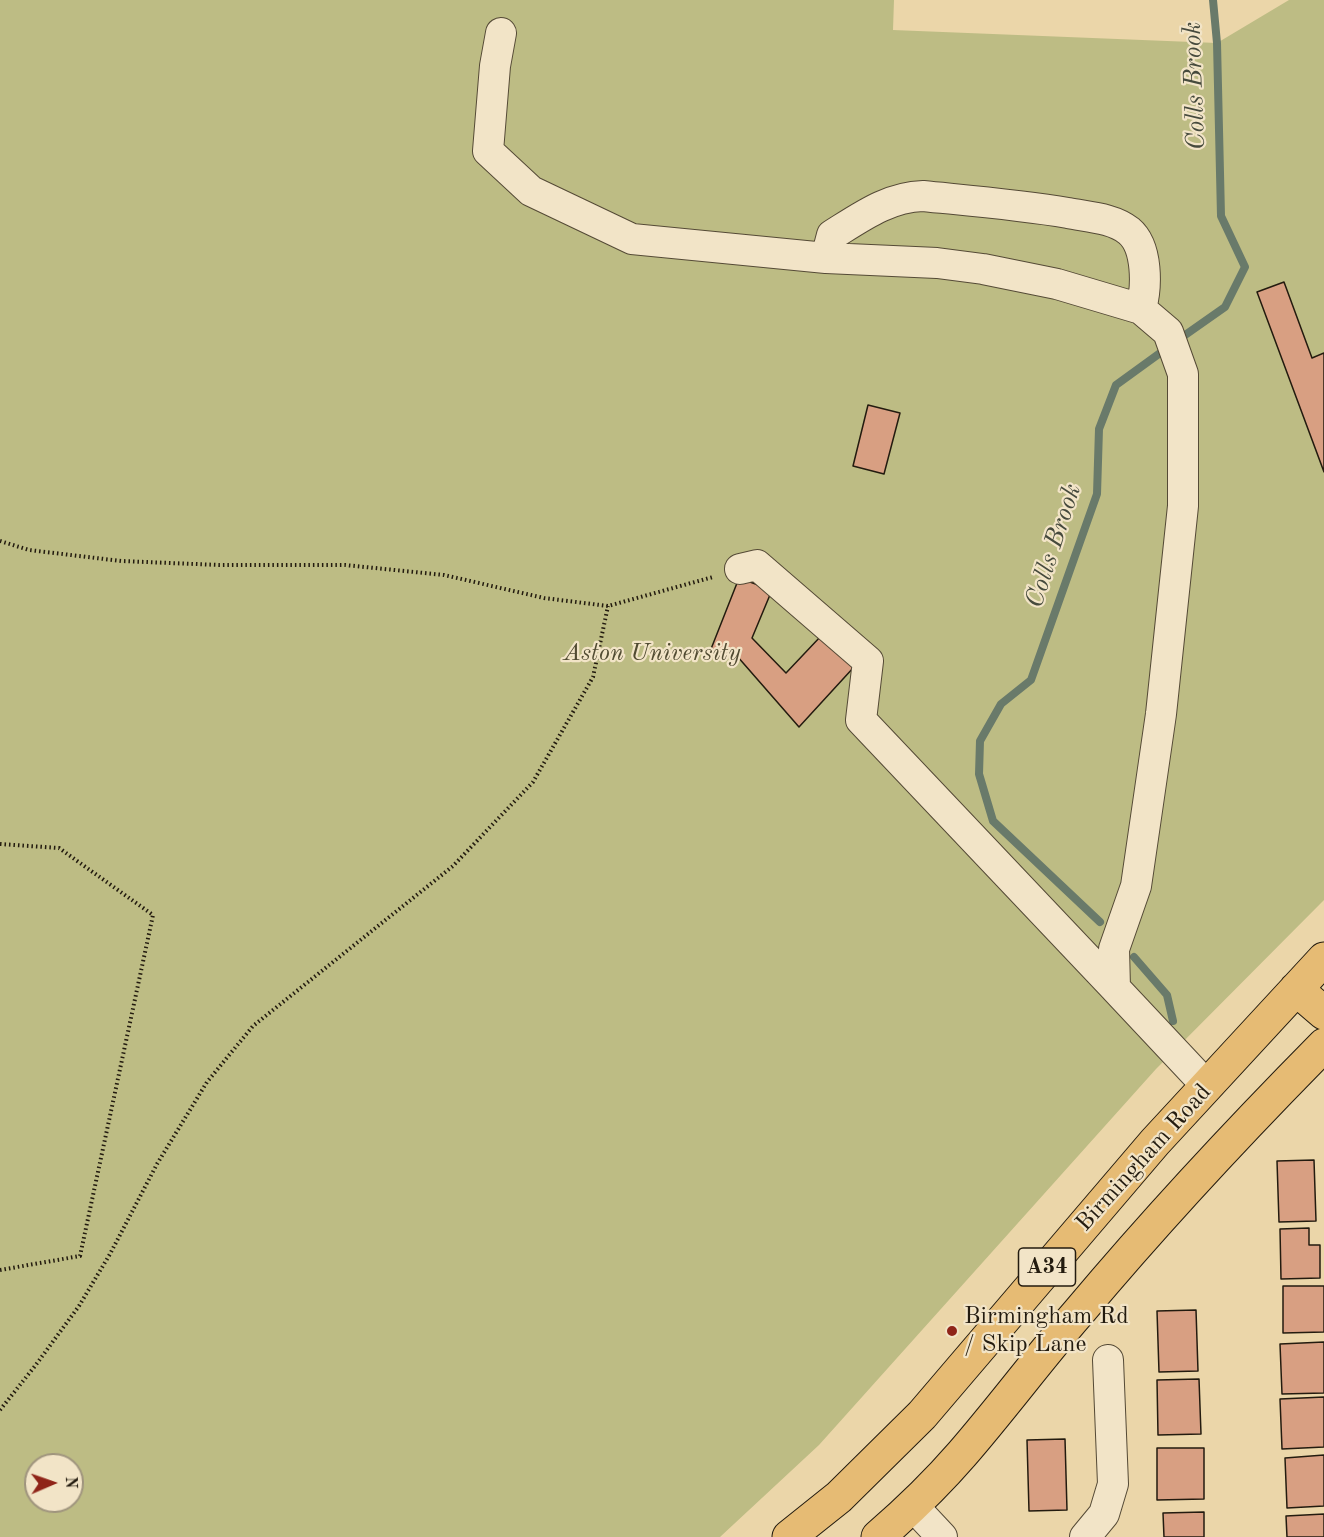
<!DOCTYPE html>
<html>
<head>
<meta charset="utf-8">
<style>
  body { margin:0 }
  #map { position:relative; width:1324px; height:1537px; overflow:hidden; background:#ebd6a9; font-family:"Old Standard TT",serif }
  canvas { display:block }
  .north { position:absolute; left:24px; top:1453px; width:60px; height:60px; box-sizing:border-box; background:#f2e4c7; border:2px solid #9f947d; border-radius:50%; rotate:88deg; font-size:16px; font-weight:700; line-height:24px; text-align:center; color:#231b0f }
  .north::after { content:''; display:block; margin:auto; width:21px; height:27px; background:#8f2418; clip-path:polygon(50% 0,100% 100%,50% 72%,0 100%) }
</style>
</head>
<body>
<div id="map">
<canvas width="1324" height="1537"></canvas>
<div class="north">N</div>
</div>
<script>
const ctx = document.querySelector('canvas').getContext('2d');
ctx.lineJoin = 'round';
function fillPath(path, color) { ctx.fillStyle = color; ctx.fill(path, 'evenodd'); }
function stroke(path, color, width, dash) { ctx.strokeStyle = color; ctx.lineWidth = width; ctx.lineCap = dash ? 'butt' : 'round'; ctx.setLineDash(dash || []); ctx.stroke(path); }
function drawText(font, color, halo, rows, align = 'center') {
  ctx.font = font + ' "Old Standard TT",serif'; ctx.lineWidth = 4.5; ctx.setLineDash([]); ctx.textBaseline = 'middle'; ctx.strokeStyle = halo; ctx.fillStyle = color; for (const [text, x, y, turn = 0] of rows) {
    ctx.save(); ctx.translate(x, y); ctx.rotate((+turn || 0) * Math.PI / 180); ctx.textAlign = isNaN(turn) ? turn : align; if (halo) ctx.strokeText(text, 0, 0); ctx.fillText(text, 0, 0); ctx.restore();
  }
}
fillPath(new Path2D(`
  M0,0H894L893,30L1217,43L1289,0H1324V900L1156,1069L819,1445L720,1537H0ZM36,1465H72V1501H36Z`), '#bdbc84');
stroke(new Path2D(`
  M1178,340L1225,307L1245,267L1221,216L1217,43L1213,0
  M1100,922L993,821L979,774L980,741L1001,704L1031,680L1097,494L1099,429L1116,385L1167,348
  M1134,957L1167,995L1173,1021`), '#697a6a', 8);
const building = new Path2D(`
  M1284,282L1312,358L1324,353V472L1257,292Z
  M868,405L900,413L884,474L853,466Z
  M739,578L772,590L752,638L786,673L821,636L854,667L799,727L737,656L711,649Z
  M1314,1160L1316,1221L1279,1222L1277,1161Z
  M1309,1228V1245H1320V1278L1281,1279L1280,1229Z
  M1283,1286H1324V1332L1283,1333Z
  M1196,1310L1198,1371L1159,1372L1157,1311Z
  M1324,1342V1393L1282,1394L1280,1344Z
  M1199,1379L1201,1434L1158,1435L1157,1380Z
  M1324,1397V1447L1282,1449L1280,1399Z
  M1065,1439L1067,1510L1029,1511L1027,1440Z
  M1157,1448H1204V1499L1157,1500Z
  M1324,1455V1506L1287,1508L1285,1458Z
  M1204,1512V1537H1164L1163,1513Z
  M1324,1514V1537H1287L1286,1516Z`);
fillPath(building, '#d89f82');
stroke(building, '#231b0f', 1.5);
const minor = new Path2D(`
  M501,33L495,66L488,151L531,191L632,239L826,258L937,263L983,269L1057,284L1141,309L1168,332L1183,374V506L1161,714L1136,886L1114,949L1115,988L1207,1086
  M826,258L832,235C861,217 888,197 923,196C972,201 1020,205 1068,213C1088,217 1113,218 1129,231C1148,247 1147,287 1141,309
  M740,569L757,565L868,661L861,720L1115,988
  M913,1506L942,1537
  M1085,1537L1104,1514L1113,1484L1108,1360`);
const highway = new Path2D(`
  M1296,989L1324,1013
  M789,1537L839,1497L922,1415L1155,1142L1324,959
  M878,1537C908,1511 936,1484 962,1454C1002,1408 1038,1359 1078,1313C1156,1220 1239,1131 1324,1045`);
stroke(minor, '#554a36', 32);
stroke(highway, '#231b0f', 35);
stroke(new Path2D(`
  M0,541L29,550L121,561L219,565H345L444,575L544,598L608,606L713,577
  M0,844L59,848L153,915L80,1256L0,1270
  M0,1410L35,1366L79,1306L110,1254L157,1164L207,1082L253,1026L453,866L533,782L593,677L608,606`), '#231b0f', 4, [1.5, 3]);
stroke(minor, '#f2e4c7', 30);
stroke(highway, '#e6bb74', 33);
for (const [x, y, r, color] of [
  [952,1331,6,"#8f2418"]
]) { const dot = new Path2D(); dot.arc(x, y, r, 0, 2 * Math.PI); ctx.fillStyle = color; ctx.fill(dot); stroke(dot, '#f2e4c7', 2); }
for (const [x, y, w] of [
  [1047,1267,57]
]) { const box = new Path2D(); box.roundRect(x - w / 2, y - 19, w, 38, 4.5); ctx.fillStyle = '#f2e4c7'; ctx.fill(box); stroke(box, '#231b0f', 1.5); }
drawText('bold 22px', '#231b0f', null, [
  ["A34",1047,1267]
]);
drawText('italic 24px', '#514b32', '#f2e4c7', [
  ["Aston University",652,654]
]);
drawText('24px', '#231b0f', '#f2e4c7', [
  ["Birmingham Road",1144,1158,-48]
]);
drawText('24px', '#231b0f', '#f2e4c7', [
  ["Birmingham Rd",964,1317],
  ["/ Skip Lane",964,1345]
], 'left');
drawText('italic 26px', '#464a3d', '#f2e4c7', [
  ["Colls Brook",1195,86,-92],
  ["Colls Brook",1054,546,-72]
]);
</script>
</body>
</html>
